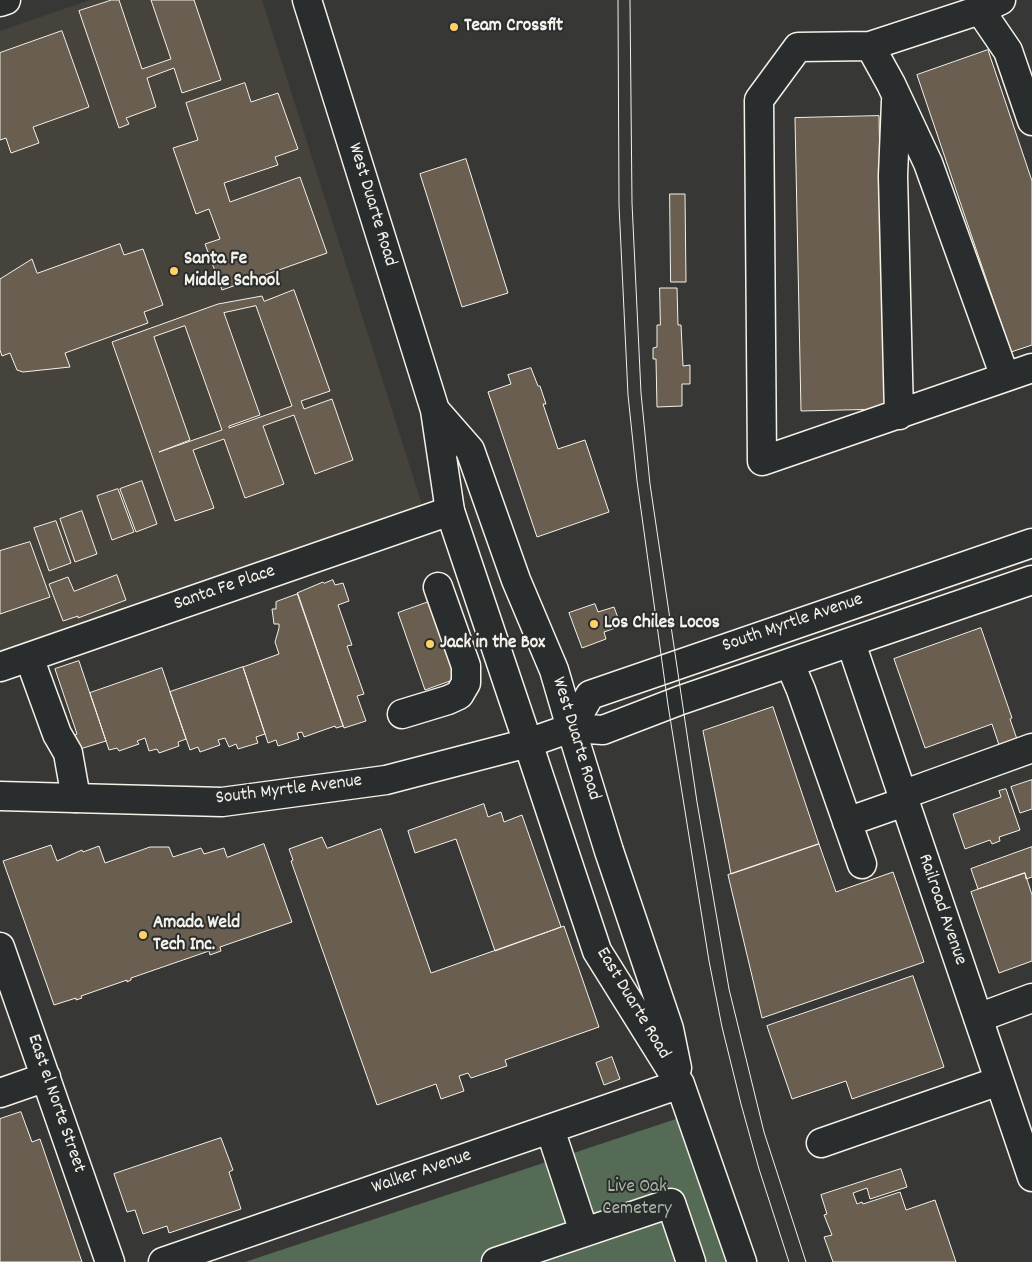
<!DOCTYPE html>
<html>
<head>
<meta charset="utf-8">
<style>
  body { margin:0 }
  canvas { display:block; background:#373735 }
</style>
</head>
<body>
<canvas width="1032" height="1262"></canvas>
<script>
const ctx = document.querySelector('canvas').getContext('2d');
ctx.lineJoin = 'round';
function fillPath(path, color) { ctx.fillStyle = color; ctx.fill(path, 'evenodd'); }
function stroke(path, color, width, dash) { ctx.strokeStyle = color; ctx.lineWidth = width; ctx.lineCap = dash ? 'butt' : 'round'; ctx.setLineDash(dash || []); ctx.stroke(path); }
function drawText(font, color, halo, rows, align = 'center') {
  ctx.font = font + ' Dekko,sans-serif'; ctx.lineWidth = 4; ctx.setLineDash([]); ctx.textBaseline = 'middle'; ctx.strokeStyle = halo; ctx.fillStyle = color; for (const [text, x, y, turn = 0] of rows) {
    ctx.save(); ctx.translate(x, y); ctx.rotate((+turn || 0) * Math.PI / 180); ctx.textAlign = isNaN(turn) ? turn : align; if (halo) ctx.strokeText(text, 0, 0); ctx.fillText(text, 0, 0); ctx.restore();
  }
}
fillPath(new Path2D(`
  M90,0H262L424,511L0,653V31Z`), '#46433d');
fillPath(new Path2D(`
  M676,1119L727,1262H245Z`), '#566b56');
const building = new Path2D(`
  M112,0H119L142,69L171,59L151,0H194L221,80L182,93L174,68L147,78L156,107L126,118L129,124L119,128L79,11Z
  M62,31L89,107L33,127L39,143L11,153L6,138L0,140V53Z
  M988,50L1032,181V345L1011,352L917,75Z
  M245,83L251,102L278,93L298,149L275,157L278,165L224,183L230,202L300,177L327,253L222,290L205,244L220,239L209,209L196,214L173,148L198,140L186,103Z
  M879,116L885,409L801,411L795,118Z
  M466,159L508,293L462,307L420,174Z
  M670,194H685L686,282H671Z
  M120,244L124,255L143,249L163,305L144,312L148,323L65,353L70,367L23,372L17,370L10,353L2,356L0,350V279L32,259L37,273Z
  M660,288H677L678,325H681L683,366L690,365V384H682V406L657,407L656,359H653V348L657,347V325H660Z
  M294,290L330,391L301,401L304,409L332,399L353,460L315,474L294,415L263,426L284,484L245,498L224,439L193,450L214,508L175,521L112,342L218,304L262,296L264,301ZM256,306L292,406L229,428V426L260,415L224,313ZM185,326L222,430L159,452L190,440L154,337Z
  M531,368L538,386H540L546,404H543L558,449L585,440L609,512L537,537L488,392L511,384L508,375Z
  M142,481L157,524L136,532L120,489Z
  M118,489L134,532L112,540L97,496Z
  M82,511L97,554L75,562L60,519Z
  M56,521L71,563L49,571L34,528Z
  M30,542L50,597L0,614V551Z
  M117,575L126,600L78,618V616L63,621L49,584L68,577L74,591Z
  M333,580L335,585L343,583L349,601L338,605L352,645L347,646L364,694L357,696L366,721L344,728L297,593L323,582L324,583Z
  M298,594L343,726L336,728L335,726L304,737L302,732L297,733L299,739L278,746L276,740L268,743L243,667L279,654L275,642L279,628V624H274L272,609H276V602Z
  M437,599L461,677L425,690L398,613Z
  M595,604L598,612L614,607L621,626L604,632L606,639L582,648L569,613Z
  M981,628L1012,718L1010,719L1018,742L1000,748L992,724L925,748L894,659Z
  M79,661L106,741L80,749L75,735L77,734L55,669Z
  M243,667L265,734L256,737L258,743L238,749L236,744L229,747L225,738L218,740L220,745L200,752L198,747L190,750L170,692Z
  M162,668L186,739L178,742L179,746L159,753L157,749L149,751L145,738L137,741L139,744L119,751L117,748L109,750L90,693Z
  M773,707L819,844L731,874L703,731Z
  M1032,780V809L1020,813L1011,787Z
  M1006,789L1020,830L999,837L1000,841L992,844L990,840L965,849L953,814L1001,797L999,791Z
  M484,804L488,817L501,812L504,822L522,815L561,927L495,951L456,839L415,853L408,831Z
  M381,829L431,973L564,926L599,1027L505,1060L507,1066L471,1078L468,1073L459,1076L464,1091L441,1099L436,1084L377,1105L291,861L293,860L289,849L322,837L327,848Z
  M264,844L292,922L220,947L221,951L210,955L209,951L131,978V980L127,982V980L81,996L82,998L76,1000V998L54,1005L3,861L51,845L57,861L82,850L83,852L99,846L105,863L150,847H169L173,857L201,848L204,854L224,848L227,857Z
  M819,844L836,892L893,872L924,962L762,1018L728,875Z
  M1032,847V877L1026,879L1025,873L978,889L971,869Z
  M1025,873L1032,895V961L999,973L971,892Z
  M913,976L944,1067L852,1099L846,1081L792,1099L767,1026Z
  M612,1057L620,1079L604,1085L596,1063Z
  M21,1112L32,1142L40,1139L82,1262H0V1119Z
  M221,1138L233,1170L229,1172L241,1209L169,1233L167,1226L143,1234L135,1210L127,1212L114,1174Z
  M901,1169L907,1187L870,1199L867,1188L853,1193L857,1204L862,1202L863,1204L900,1192L906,1210L935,1200L956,1262H833L824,1237L832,1235L824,1215L827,1214L821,1195Z`);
fillPath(building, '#695e50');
stroke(building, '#f4f1e8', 1);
const minor = new Path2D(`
  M1001,0L980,10L870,46L798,47L759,100L762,461L1032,368
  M0,2L6,0
  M980,10L1008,51L1032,121
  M870,46L891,84L928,163L1005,377
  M896,101L893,176L899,415
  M851,643L1032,1177
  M29,657L57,734L68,753L76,798
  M790,664L801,690L862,864
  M0,667L450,511
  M402,714L448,700L459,695L466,683V666L438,587
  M571,728L609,851L669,1029L677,1068
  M528,743L597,951L680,1084L742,1262
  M902,795L1032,748
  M847,822L904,802
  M0,947L110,1262
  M978,1018L1032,998
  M0,1093L46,1077
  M550,1129L584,1232
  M821,1143L999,1081
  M163,1262L680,1084
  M496,1262L671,1203L691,1262`);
const major = new Path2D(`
  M307,0L435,410L450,511L528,743
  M435,410L470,450L516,580L554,670L571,728
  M571,728L590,695L1032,543
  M0,796L222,802L386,780L528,743L571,728L603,730L681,700L1032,580`);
stroke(minor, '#f4f1e8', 31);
stroke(major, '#f4f1e8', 31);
stroke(minor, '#2a2d2e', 28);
stroke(major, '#2a2d2e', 28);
stroke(new Path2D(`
  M618,0L619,205L628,395L637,481L668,705L709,961L722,1027L741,1104L759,1169L789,1262
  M630,0L632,203L641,393L650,484L697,802L729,989L764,1132L806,1262`), '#f4f1e8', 1);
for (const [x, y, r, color] of [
  [454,27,5,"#ffd166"],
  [174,271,5,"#ffd166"],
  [594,624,5,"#ffd166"],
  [430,644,5,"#ffd166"],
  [143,935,5,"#ffd166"]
]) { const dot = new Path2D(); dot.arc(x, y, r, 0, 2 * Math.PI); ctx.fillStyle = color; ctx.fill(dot); stroke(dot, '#2a2d2e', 2); }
drawText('bold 19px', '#f4f1e8', '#2a2d2e', [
  ["Team Crossfit",464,27],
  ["Santa Fe",184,260],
  ["Middle School",184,282],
  ["Los Chiles Locos",604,624],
  ["Jack in the Box",440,644],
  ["Amada Weld",153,924],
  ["Tech Inc.",153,946]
], 'left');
drawText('19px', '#f4f1e8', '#2a2d2e', [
  ["West Duarte Road",371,205,73],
  ["Santa Fe Place",225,589,-19],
  ["South Myrtle Avenue",793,624,-19],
  ["West Duarte Road",575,739,73],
  ["South Myrtle Avenue",289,791,-7],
  ["Railroad Avenue",941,910,71],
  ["East Duarte Road",632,1004,59],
  ["East el Norte Street",55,1104,71],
  ["Walker Avenue",422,1173,-19]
]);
drawText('19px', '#adb5a6', '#2a2d2e', [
  ["Live Oak",637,1188],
  ["Cemetery",637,1210]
]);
</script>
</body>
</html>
